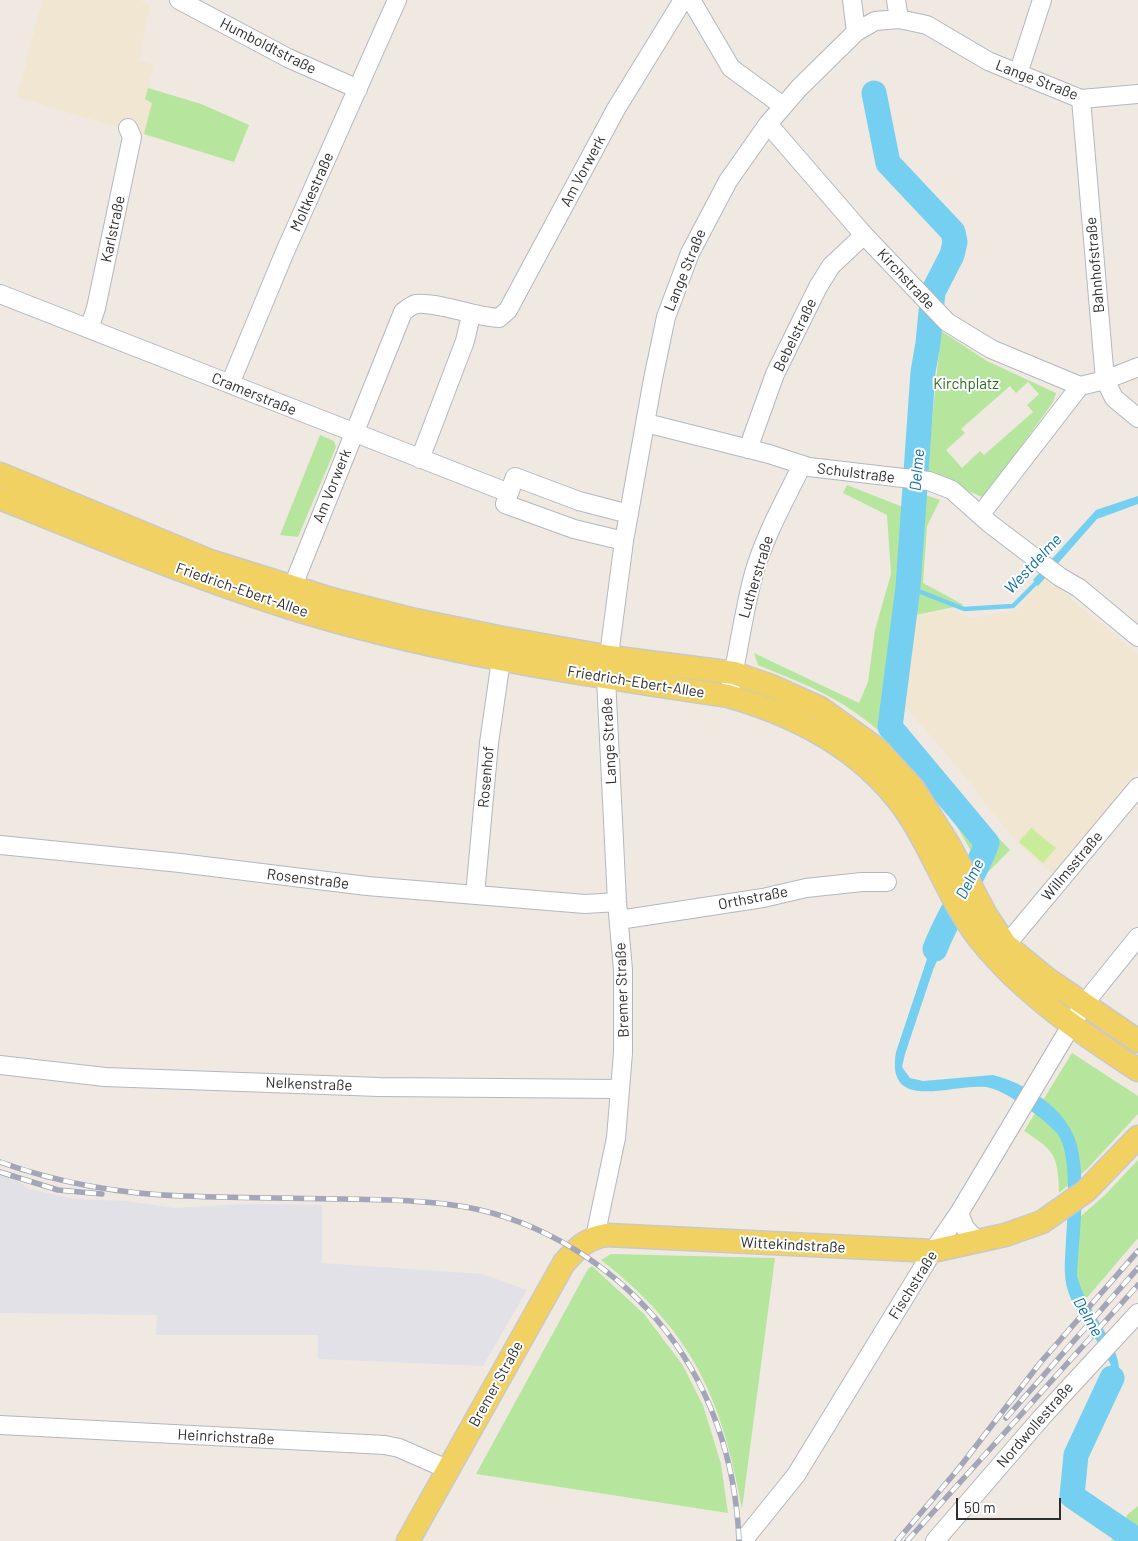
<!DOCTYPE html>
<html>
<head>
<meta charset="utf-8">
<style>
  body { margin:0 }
  #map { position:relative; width:1138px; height:1541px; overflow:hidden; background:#efe9e1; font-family:Barlow,sans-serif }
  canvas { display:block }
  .scale { position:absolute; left:956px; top:1498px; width:105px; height:22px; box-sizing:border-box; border:2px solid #2e2e2e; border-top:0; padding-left:6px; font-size:15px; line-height:18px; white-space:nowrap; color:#2e2e2e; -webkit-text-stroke:4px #fff; paint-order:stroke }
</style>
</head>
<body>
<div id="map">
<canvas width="1138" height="1541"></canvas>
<div class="scale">50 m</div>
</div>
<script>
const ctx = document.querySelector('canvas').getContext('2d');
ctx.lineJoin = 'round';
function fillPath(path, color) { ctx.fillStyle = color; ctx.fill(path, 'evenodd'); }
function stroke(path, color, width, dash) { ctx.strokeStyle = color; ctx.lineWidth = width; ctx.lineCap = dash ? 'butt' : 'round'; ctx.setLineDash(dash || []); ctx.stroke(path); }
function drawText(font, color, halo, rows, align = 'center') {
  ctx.font = font + ' Barlow,sans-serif'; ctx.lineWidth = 4; ctx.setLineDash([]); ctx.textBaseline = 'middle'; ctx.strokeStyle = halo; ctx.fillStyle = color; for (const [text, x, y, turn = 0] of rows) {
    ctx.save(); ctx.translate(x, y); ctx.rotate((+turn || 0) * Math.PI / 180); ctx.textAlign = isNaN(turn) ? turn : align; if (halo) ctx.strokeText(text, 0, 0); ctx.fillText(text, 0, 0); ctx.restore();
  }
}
fillPath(new Path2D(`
  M0,1170L30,1189L74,1199L127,1201L174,1208L246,1204L322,1205V1263L482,1274L527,1290L483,1366L318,1359V1335H156L157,1315L0,1313Z`), '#e3e1e8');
fillPath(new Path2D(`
  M42,0H140L150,5L139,61L154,65L148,88L201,104L249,125L234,162L17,97Z
  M1044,579L1058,588L1138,654V770L1052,874L1017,843L959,769L898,698L905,644L911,616L955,610L970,618L1016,610Z`), '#f0e6d1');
fillPath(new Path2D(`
  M148,88L201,104L249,125L234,162L144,134L152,103L145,99Z
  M941,331L987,361L1056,393L1053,402L984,498L927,472ZM1028,382L1039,394L1027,405L1033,412L984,455L980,451L962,468L946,450L965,433L961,429L1010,386L1016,393Z
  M320,435L334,441L336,447L298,537L280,535Z
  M847,485L918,513L920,493L940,500L927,526L923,583L964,605L911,616L905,644L895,725L926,763L1010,850L984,876C952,811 907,744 844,705C817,688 787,677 758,665L754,653L859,703L868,682L875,630L891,574L887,515L843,493Z
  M1072,1053L1138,1096V1114L1087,1169L1059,1193C1058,1155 1055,1151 1024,1131Z
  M1138,1160V1238L1085,1300C1071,1276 1078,1244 1080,1217L1105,1195Z
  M611,1254L775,1258L742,1509C722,1397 691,1330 601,1260Z
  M592,1266L644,1314L682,1364L703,1405L721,1464L728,1513L476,1474L588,1269Z
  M1138,1506V1541H1111L1128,1514Z`), '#b6e59e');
fillPath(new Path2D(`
  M1031,828L1056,848L1043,863L1019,842Z`), '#c9ec9a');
fillPath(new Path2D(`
  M1138,496V504L1097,519L1038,586L1033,580L1096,510Z
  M943,911L952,925L933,970L905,1054L902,1067L910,1078L923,1081L993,1075C1025,1083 1066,1108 1076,1142C1087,1181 1079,1235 1077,1275C1083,1306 1119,1343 1119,1369C1120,1383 1108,1398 1101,1411L1093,1405L1112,1368C1100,1337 1066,1309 1065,1274C1064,1241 1077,1155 1056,1132C1043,1118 1004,1089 986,1087C952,1083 885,1114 896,1052Z`), '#75cff0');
stroke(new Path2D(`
  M908,587L964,609L1013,606L1039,580`), '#75cff0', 4.5);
stroke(new Path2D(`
  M874,93L888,163L953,232L955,242L952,255L933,292L928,343L923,372L908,587L890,727L987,843C973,881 949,912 935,949
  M1112,1378L1076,1455L1072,1496L1138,1541`), '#75cff0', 25);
const minor = new Path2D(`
  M179,0L288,58L358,89
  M691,0L731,68L783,106
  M852,0L856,32
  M896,0L899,19
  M1018,74L1042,0
  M1081,99L1105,380L1114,398L1138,418
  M768,124L864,235L947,322L991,349L1080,386
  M0,294L509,493
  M89,329L96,308L132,137L128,128
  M230,384L284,254L397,0
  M646,423L769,454L809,467L929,481L952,490L989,523L1060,577L1079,588L1138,637
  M748,449L775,374L818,287L831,266L864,235
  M420,459L465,341L471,315
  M981,514L1080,386L1105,380L1138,367
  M624,541L574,529L505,504L515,477L579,501L629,514
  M292,588L403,312C407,309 412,305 416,304C435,301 475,317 499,318L508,310L616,109L683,0
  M731,685C739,648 744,610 754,573C765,535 785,500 802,465
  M0,845L180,863L367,886L585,904L617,902
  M475,895L489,743L501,660
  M619,920L763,898L806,888L862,882H887
  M1006,945L1138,787
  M0,1065L105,1077L379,1087L619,1089
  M959,1213L965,1228L978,1241
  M595,1237L616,1138L623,1053V970L617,902L606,678L624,541L653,379L666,317L690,253L728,181L768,124L799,88L856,32L875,21L899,19L927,25L988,61L1081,99L1138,94
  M0,1425L385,1445L399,1448L447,1469
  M746,1537L796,1475L933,1251L959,1213L1084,1004L1138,937
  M935,1541L1042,1417L1138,1313`);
const major = new Path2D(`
  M0,474L210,561L328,598L415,620L503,638L610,657L734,673L771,686L820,708L877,749L913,788L949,845L986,915L1006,945L1046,978L1138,1041
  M0,498C101,539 202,581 307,613C444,654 586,675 728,696C802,717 870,753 912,820C936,858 952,905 981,941C1024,994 1081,1033 1138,1070
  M408,1541L564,1263C577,1248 587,1238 607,1235L933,1251L1005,1235L1042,1222L1086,1191L1138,1137`);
stroke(minor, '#b4b7c1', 20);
stroke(major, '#c9c9c9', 25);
stroke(minor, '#fff', 18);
stroke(major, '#f2d163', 22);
const rail = new Path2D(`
  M0,1162C59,1183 122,1194 184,1196C238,1198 291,1198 344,1199C385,1200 426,1200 466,1207C541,1221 608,1263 657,1320C710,1382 736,1461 739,1541
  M0,1172L58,1190L102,1194
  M1006,1418L1138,1268
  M897,1541L959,1468L1040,1363L1138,1251
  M907,1541L1138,1285`);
stroke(rail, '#a3a6b8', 5.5);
stroke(rail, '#fff', 4, [11]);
drawText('15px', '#2e2e2e', '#fff', [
  ["Humboldtstraße",268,46,27],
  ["Lange Straße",1037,80,21],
  ["Am Vorwerk",583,171,-62],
  ["Moltkestraße",312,192,-66],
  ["Karlstraße",113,229,-78],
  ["Bahnhofstraße",1095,265,-95],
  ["Lange Straße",685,270,-68],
  ["Kirchstraße",906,279,47],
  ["Bebelstraße",795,335,-64],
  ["Cramerstraße",254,394,22],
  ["Schulstraße",856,473,7],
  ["Am Vorwerk",332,486,-68],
  ["Lutherstraße",756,577,-73],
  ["Friedrich-Ebert-Allee",242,590,19],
  ["Friedrich-Ebert-Allee",636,682,9],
  ["Lange Straße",609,741,-93],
  ["Rosenhof",486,777,-85],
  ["Willmsstraße",1072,866,-50],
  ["Rosenstraße",308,879,7],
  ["Orthstraße",753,898,-11],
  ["Bremer Straße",622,990,-92],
  ["Nelkenstraße",309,1084,2],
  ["Wittekindstraße",793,1245,3],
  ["Fischstraße",913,1285,-58],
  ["Bremer Straße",496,1384,-61],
  ["Nordwollestraße",1035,1425,-49],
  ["Heinrichstraße",226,1437,3]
]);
drawText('15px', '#2c6e1b', '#fff', [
  ["Kirchplatz",966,384]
]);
drawText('italic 16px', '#0d6fa3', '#fff', [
  ["Delme",917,470,-85],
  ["Westdelme",1033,564,-47],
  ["Delme",970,879,-63],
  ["Delme",1088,1317,60]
]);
</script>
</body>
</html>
